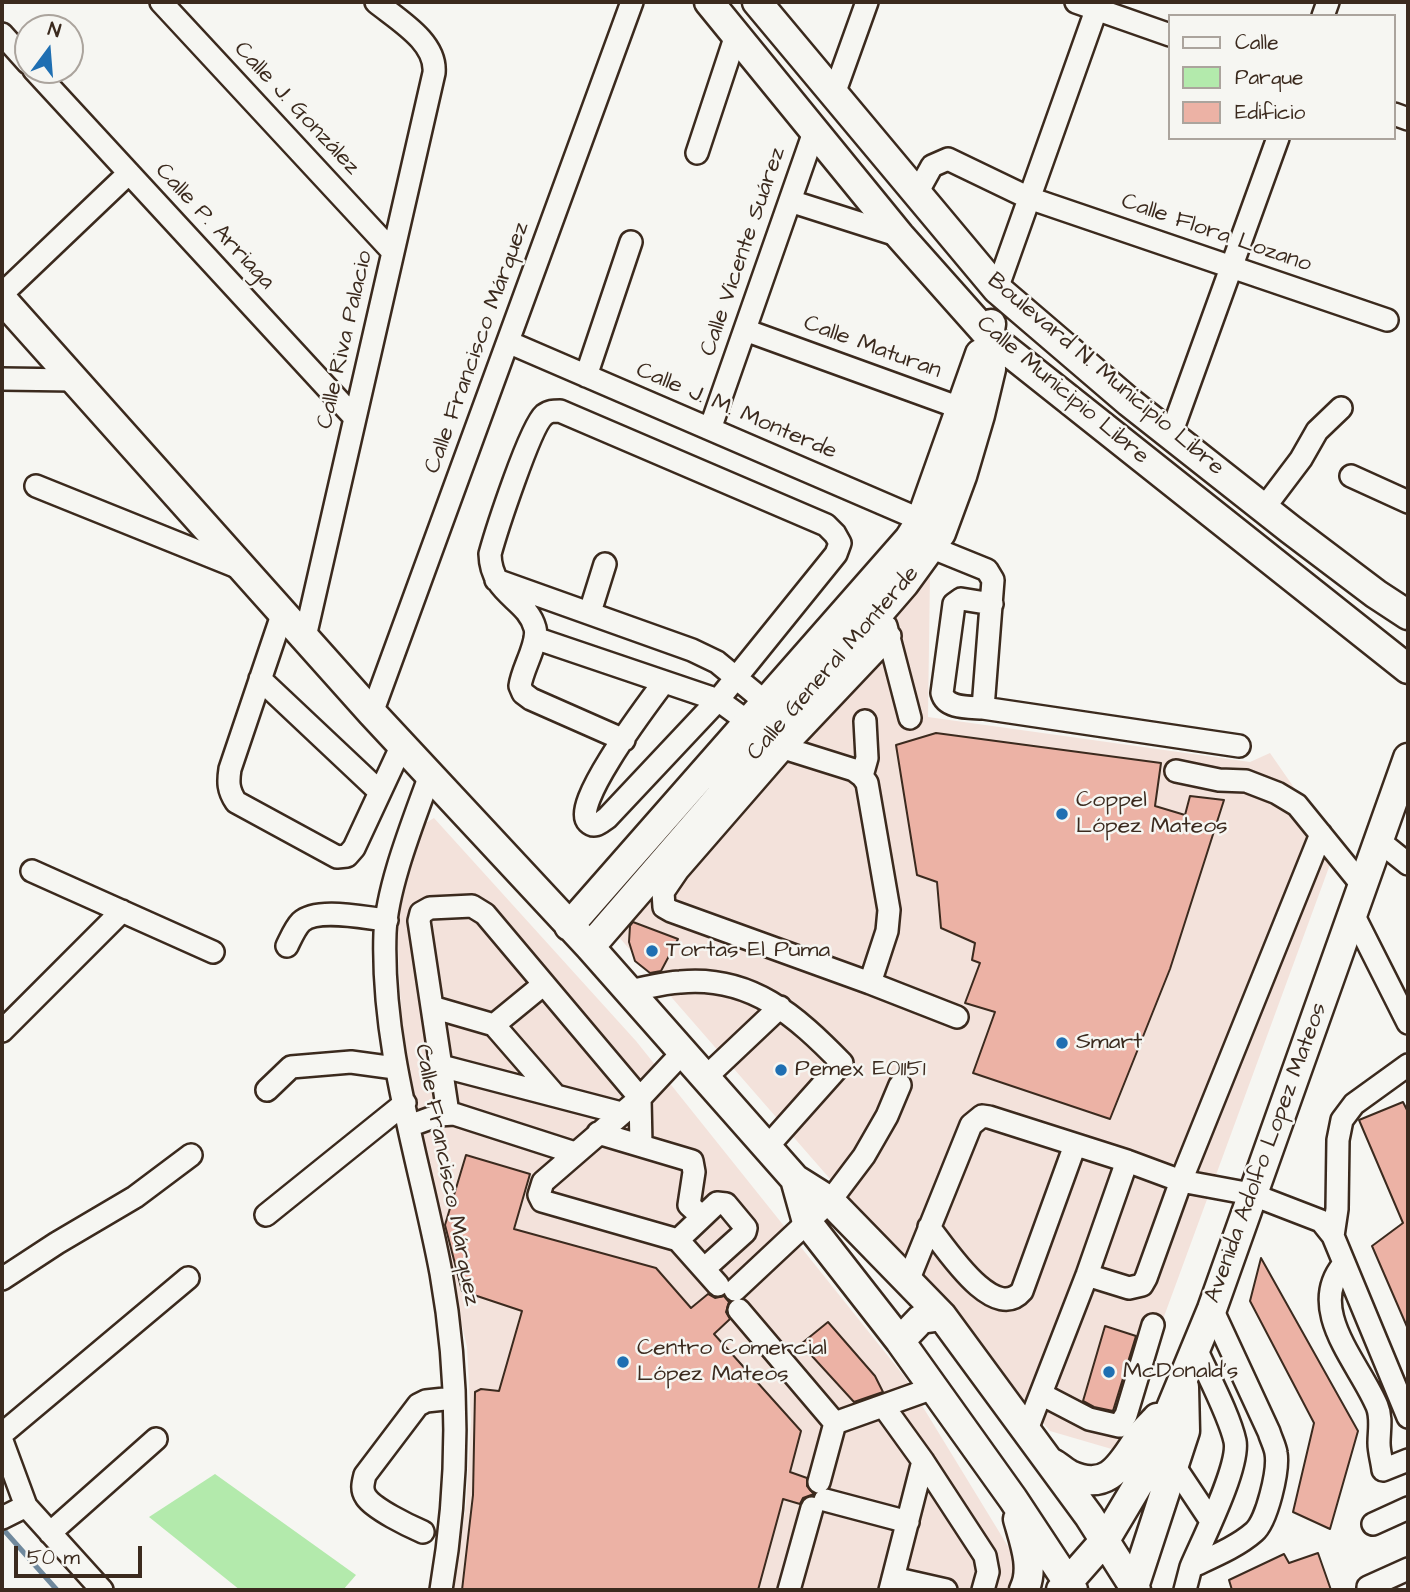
<!DOCTYPE html>
<html>
<head>
<meta charset="utf-8">
<style>
  body { margin:0 }
  #map { position:relative; width:1410px; height:1592px; overflow:hidden; background:#f6f6f2; font-family:"Architects Daughter",sans-serif }
  canvas { display:block }
  .frame { position:absolute; inset:0; border:4px solid #3b2a1e; pointer-events:none }
  .legend { position:absolute; left:1168px; top:14px; width:228px; height:126px; box-sizing:border-box; background:#f6f6f2; border:2px solid #aba49d; margin:0; padding:9px 12px; list-style:none; font-size:21px; color:#3b2a1e }
  .legend li { display:flex; align-items:center; gap:14px; height:35px }
  .legend b { width:35px; border:2px solid #aba49d }
  .north { position:absolute; left:14px; top:14px; width:70px; height:70px; box-sizing:border-box; background:#f6f6f2; border:2px solid #aba49d; border-radius:50%; rotate:16deg; font-size:19px; font-weight:700; line-height:28px; text-align:center; color:#3b2a1e }
  .north::after { content:''; display:block; margin:auto; width:24px; height:32px; background:#1f6fb2; clip-path:polygon(50% 0,100% 100%,50% 72%,0 100%) }
  .scale { position:absolute; left:14px; top:1546px; width:128px; height:32px; box-sizing:border-box; border:4px solid #3b2a1e; border-top:0; padding-left:9px; font-size:21px; line-height:24px; white-space:nowrap; color:#3b2a1e; -webkit-text-stroke:5px #f6f6f2; paint-order:stroke }
</style>
</head>
<body>
<div id="map">
<canvas width="1410" height="1592"></canvas>
<div class="frame"></div>
<ul class="legend">
<li><b style="height:9px;background:#f6f6f2"></b>Calle</li>
<li><b style="height:19px;background:#b3eaac"></b>Parque</li>
<li><b style="height:19px;background:#ecb2a5"></b>Edificio</li>
</ul>
<div class="north">N</div>
<div class="scale">50 m</div>
</div>
<script>
const ctx = document.querySelector('canvas').getContext('2d');
ctx.lineJoin = 'round';
function fillPath(path, color) { ctx.fillStyle = color; ctx.fill(path, 'evenodd'); }
function stroke(path, color, width, dash) { ctx.strokeStyle = color; ctx.lineWidth = width; ctx.lineCap = dash ? 'butt' : 'round'; ctx.setLineDash(dash || []); ctx.stroke(path); }
function drawText(font, color, halo, rows, align = 'center') {
  ctx.font = font + ' "Architects Daughter",sans-serif'; ctx.lineWidth = 5; ctx.setLineDash([]); ctx.textBaseline = 'middle'; ctx.strokeStyle = halo; ctx.fillStyle = color; for (const [text, x, y, turn = 0] of rows) {
    ctx.save(); ctx.translate(x, y); ctx.rotate((+turn || 0) * Math.PI / 180); ctx.textAlign = isNaN(turn) ? turn : align; if (halo) ctx.strokeText(text, 0, 0); ctx.fillText(text, 0, 0); ctx.restore();
  }
}
fillPath(new Path2D(`
  M930,575L928,717L1250,762L1270,753L1336,848L1115,1450L1050,1431L618,936Z
  M434,818L636,1041L904,1376L1020,1566L1015,1590H453L466,1505L471,1421L467,1347L446,1258L409,1066L401,1015L397,921L398,891L424,824Z`), '#f3e2db');
fillPath(new Path2D(`
  M215,1474L356,1575L343,1590H240L149,1517Z`), '#b3eaac');
stroke(new Path2D(`
  M2,1528L57,1590`), '#70899d', 5);
const building = new Path2D(`
  M936,733L1161,763L1155,806L1185,815L1190,796L1224,800L1170,969L1110,1119L973,1073L995,1012L965,1003L980,963L972,960L975,943L941,928L937,882L917,875L896,745Z
  M633,922L678,939L661,971L650,973L635,961L629,942L630,926Z
  M1403,1102L1408,1112V1329L1372,1246L1403,1223L1359,1120Z
  M466,1155L530,1174L514,1229L656,1268L691,1308L708,1294L715,1298L724,1296L729,1302L726,1312L730,1319L714,1334L801,1431L790,1472L807,1478V1486L814,1494L803,1498L800,1504L783,1499L758,1590H462L473,1495L475,1392L481,1389L499,1391L522,1311L462,1291L445,1225Z
  M1261,1258L1358,1431L1330,1529L1293,1512L1314,1423L1250,1301Z
  M828,1322L875,1376L883,1392L854,1402L801,1344Z
  M1105,1326L1136,1336L1113,1411L1094,1407L1083,1401Z
  M1318,1553L1331,1590H1232L1229,1580L1284,1554L1289,1563Z`);
fillPath(building, '#ecb2a5');
stroke(building, '#3b2a1e', 2);
const minor = new Path2D(`
  M161,2L393,252
  M1076,2L1170,35
  M1323,16L1328,2
  M2,34L28,63
  M34,70L355,418
  M834,94L867,2
  M1394,114L1408,119
  M697,153L736,35
  M917,193L932,166L948,159L1029,198L1387,320
  M790,201L900,236
  M997,289L1099,2
  M2,294L129,173
  M745,330L974,413
  M508,342L921,520L933,528
  M586,376L631,242
  M2,379L74,380
  M710,429L814,132
  M1171,434L1278,138
  M1351,476L1408,502
  M36,486L242,569
  M1264,508L1301,459L1317,431L1341,408
  M918,542L987,570L993,580L983,708L1239,746
  M496,580L692,650L717,662L775,710
  M283,612L230,769C228,782 228,790 236,802L337,857L347,856L354,848L402,745
  M590,612L605,564
  M886,626L910,718
  M305,637L434,73C437,42 398,20 376,2
  M535,638L718,700L836,554L840,543L835,534L826,525L560,411C553,411 549,411 544,415C530,427 496,532 490,554C491,595 527,598 535,628C539,643 522,669 520,686L523,693L531,699L624,740
  M260,679L380,792
  M664,682C650,701 570,805 588,822C595,829 601,822 607,818L718,700L784,748L854,770L862,776L867,783L889,910L887,931L870,983L671,911L664,907L663,892L678,870L784,748L890,636
  M983,708C969,707 946,709 942,693L954,604L961,599L992,604
  M372,713L632,2
  M1176,771L1219,780L1246,781L1277,793L1297,805L1362,885
  M430,775C414,820 387,886 385,933C381,1049 420,1161 441,1273C460,1379 459,1485 441,1590
  M862,776L867,758L865,721
  M1378,840L1408,864
  M32,871L213,952
  M1353,914L1408,1023
  M287,946C291,938 295,928 301,922C317,907 365,918 387,920
  M870,983L957,1017
  M627,991C645,988 663,983 680,982C751,975 796,1016 842,1063L768,1146
  M432,1007L494,1025L554,1094
  M494,1025L544,984
  M2,1031L122,911
  M683,1052L640,1098L543,1182L539,1195L542,1201L678,1240L718,1285
  M441,1066L621,1113
  M706,1077L780,1007
  M267,1090L291,1067L351,1062L395,1068
  M448,1113L419,921L421,913L430,908L472,906L485,914L640,1098L641,1145
  M409,1126L439,1115L454,1114L575,1153
  M598,1133L692,1161L694,1172L689,1205L702,1217
  M266,1215L405,1103
  M929,1227C945,1247 994,1324 1022,1291L1075,1145
  M1333,1236L1337,1209L1338,1140L1342,1120L1354,1104L1408,1065
  M678,1240L717,1203L726,1204L746,1228L745,1232L704,1269
  M1343,1265C1306,1310 1359,1363 1377,1406C1382,1418 1379,1430 1379,1443C1379,1452 1382,1461 1383,1470L1408,1460
  M1087,1275L1129,1288L1142,1285L1146,1278L1181,1181L1321,834
  M2,1279L57,1243L135,1197L191,1155
  M908,1281L971,1125L982,1116L989,1117L1127,1161L1181,1181L1251,1194L1321,1221L1333,1236L1408,1417
  M735,1290L830,1201L864,1156L887,1116L900,1085
  M739,1310L835,1423L819,1482
  M1041,1394L1089,1419L1119,1426L1126,1415L1153,1325
  M884,1407L923,1461L985,1556L988,1572L983,1590
  M835,1423L933,1388
  M1026,1432L1087,1275L1127,1161
  M2,1434L188,1278
  M2,1441L26,1506L102,1590
  M1173,1464L1211,1521
  M825,1500L908,1522
  M2,1518L26,1506
  M1373,1524L1408,1508
  M423,1532C409,1526 374,1509 366,1497C361,1490 363,1483 365,1475L418,1405L426,1401L454,1398
  M50,1533L156,1439
  M1191,1567C1202,1541 1240,1466 1235,1441C1229,1414 1206,1372 1195,1346
  M893,1578L946,1590
  M789,1590L812,1508
  M890,1590L923,1461
  M1185,1590L1191,1567C1212,1557 1237,1547 1254,1532C1267,1521 1279,1470 1276,1453C1275,1446 1271,1439 1269,1432L1212,1309
  M1368,1590V1587L1408,1569`);
const major = new Path2D(`
  M709,2L900,236L989,336L1408,669
  M757,2L997,289L1129,402L1290,529L1376,594L1408,615
  M2,299L372,713L590,947L795,1179L830,1201L942,1316L1089,1516L1136,1590
  M569,926L909,539L921,520L980,354
  M590,947L904,584L941,533L962,476L980,415L991,369L989,336L991,324
  M795,1179L807,1222L900,1341L1013,1499L1073,1590
  M900,1341L921,1319L942,1316
  M1052,1463C1058,1466 1064,1472 1070,1475C1108,1492 1121,1465 1139,1438C1144,1431 1151,1425 1157,1418
  M1018,1519C1024,1541 1035,1568 1024,1590
  M1061,1590L1105,1540L1142,1478L1212,1309L1408,758
  M1133,1590L1185,1431L1184,1387`);
stroke(minor, '#3b2a1e', 26);
stroke(major, '#3b2a1e', 33);
stroke(minor, '#f6f6f2', 21);
stroke(major, '#f6f6f2', 28);
for (const [x, y, r, color] of [
  [1062,814,7,"#1f6fb2"],
  [652,951,7,"#1f6fb2"],
  [1062,1043,7,"#1f6fb2"],
  [781,1070,7,"#1f6fb2"],
  [623,1362,7,"#1f6fb2"],
  [1109,1372,7,"#1f6fb2"]
]) { const dot = new Path2D(); dot.arc(x, y, r, 0, 2 * Math.PI); ctx.fillStyle = color; ctx.fill(dot); stroke(dot, '#f6f6f2', 2.5); }
drawText('23px', '#3b2a1e', '#f6f6f2', [
  ["Calle J. González",296,109,47],
  ["Calle P. Arriaga",214,227,47],
  ["Calle Flora Lozano",1216,234,19],
  ["Calle Vicente Suárez",744,252,-71],
  ["Calle Riva Palacio",346,340,-77],
  ["Calle Francisco Márquez",478,348,-70],
  ["Calle Maturan",872,348,20],
  ["Boulevard N. Municipio Libre",1105,375,40],
  ["Calle Municipio Libre",1062,391,40],
  ["Calle J. M. Monterde",736,412,23],
  ["Calle General Monterde",834,664,-49],
  ["Avenida Adolfo Lopez Mateos",1267,1153,-70],
  ["Calle Francisco Márquez",446,1175,79]
]);
drawText('23px', '#3b2a1e', '#f6f6f2', [
  ["Coppel",1076,801],
  ["López Mateos",1076,827],
  ["Tortas El Puma",666,951],
  ["Smart",1076,1043],
  ["Pemex E01151",795,1070],
  ["Centro Comercial",637,1349],
  ["López Mateos",637,1375],
  ["McDonald's",1123,1372]
], 'left');
</script>
</body>
</html>
